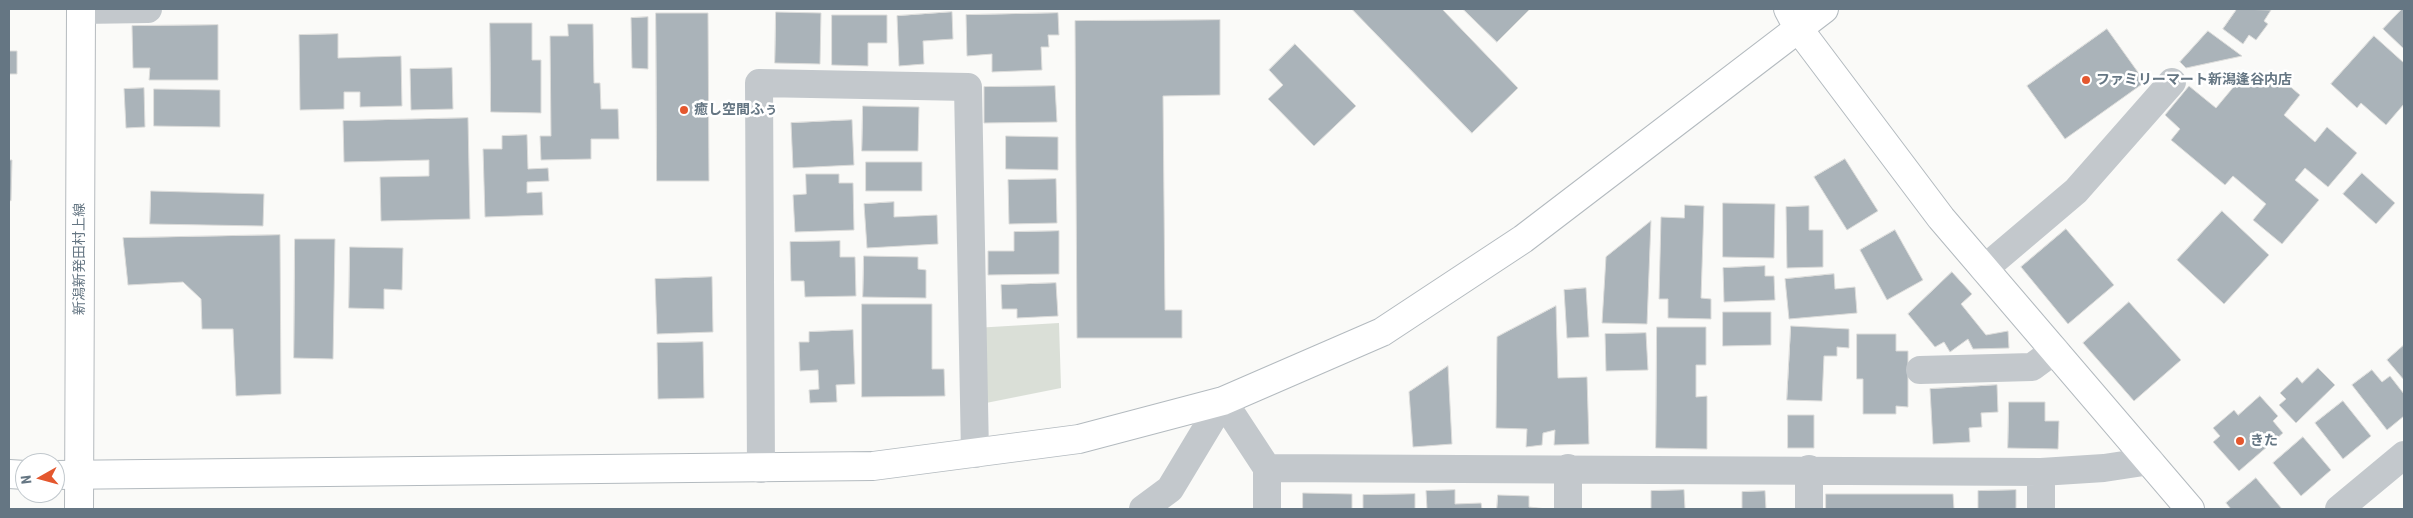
<!DOCTYPE html>
<html>
<head>
<meta charset="utf-8">
<style>
  body { margin:0 }
  #map { position:relative; width:2413px; height:518px; overflow:hidden; background:#fafaf8; font-family:"Roboto Condensed",sans-serif }
  canvas { display:block }
  .frame { position:absolute; inset:0; border:10px solid #657683; pointer-events:none }
  .north { position:absolute; left:15px; top:453px; width:50px; height:50px; box-sizing:border-box; background:#fff; border:1px solid #c1c8cd; border-radius:50%; rotate:263deg; font-size:14px; font-weight:700; line-height:20px; text-align:center; color:#657683 }
  .north::after { content:''; display:block; margin:auto; width:18px; height:22px; background:#e4572e; clip-path:polygon(50% 0,100% 100%,50% 72%,0 100%) }
</style>
</head>
<body>
<div id="map">
<canvas width="2413" height="518"></canvas>
<div class="frame"></div>
<div class="north">N</div>
</div>
<script>
const ctx = document.querySelector('canvas').getContext('2d');
ctx.lineJoin = 'round';
function fillPath(path, color) { ctx.fillStyle = color; ctx.fill(path, 'evenodd'); }
function stroke(path, color, width, dash) { ctx.strokeStyle = color; ctx.lineWidth = width; ctx.lineCap = dash ? 'butt' : 'round'; ctx.setLineDash(dash || []); ctx.stroke(path); }
function drawText(font, color, halo, rows, align = 'center') {
  ctx.font = font + ' "Roboto Condensed","Noto Sans JP",sans-serif'; ctx.lineWidth = 5; ctx.setLineDash([]); ctx.textBaseline = 'middle'; ctx.strokeStyle = halo; ctx.fillStyle = color; for (const [text, x, y, turn = 0] of rows) {
    ctx.save(); ctx.translate(x, y); ctx.rotate((+turn || 0) * Math.PI / 180); ctx.textAlign = isNaN(turn) ? turn : align; if (halo) ctx.strokeText(text, 0, 0); ctx.fillText(text, 0, 0); ctx.restore();
  }
}
fillPath(new Path2D(`
  M1059,323L1061,388L976,405L974,328Z`), '#dadfd7');
const building = new Path2D(`
  M1352,9H1442L1518,88L1472,133Z
  M1463,9H1530L1497,42Z
  M2237,9L2271,10L2264,21L2268,24L2256,40L2249,35L2243,44L2223,29Z
  M2402,9H2404V49L2383,29Z
  M776,12L821,13L820,64L775,63Z
  M952,12L953,39L923,41L924,64L899,66L897,16Z
  M656,13H708L709,181H657Z
  M1058,13L1059,35H1048L1049,47H1041L1042,70L992,72V54L967,56L966,15Z
  M832,15H887V43H868V66L832,65Z
  M648,17V69L632,68L631,18Z
  M1220,20V95L1163,96L1165,310H1182V338H1077L1075,21Z
  M490,23H532V60H541V113L491,112Z
  M568,24H593L594,83H600L601,109H618L619,139H591V159L541,160L540,136H551L550,36H568Z
  M218,25V80H149L150,68H133L132,26Z
  M2107,29L2145,82L2065,139L2027,86Z
  M2208,31L2242,56L2186,68L2180,62Z
  M338,34V58L401,56L402,106L360,107V92H344V109L300,110L299,35Z
  M2374,36L2404,63V104L2386,125L2361,103L2357,108L2331,84Z
  M1295,44L1356,106L1314,146L1268,99L1283,85L1269,70Z
  M9,51H17V74H9Z
  M452,68L453,109L411,110L410,69Z
  M2272,71L2300,95L2284,115L2315,142L2327,127L2357,153L2328,187L2305,168L2295,180L2319,200L2282,244L2253,220L2266,204L2233,176L2225,185L2171,140L2180,129L2165,115L2189,86L2216,108L2246,72L2261,85Z
  M1055,86L1057,122L984,123V87Z
  M144,88L145,127L126,128L124,89Z
  M154,89L220,90V127L154,126Z
  M863,106L919,107L918,151H862Z
  M468,118L470,219L381,221L380,177L429,176V160L344,162L343,121Z
  M852,120L854,165L793,168L791,123Z
  M527,135L528,169L548,168L549,181L527,182V193L542,192L543,215L485,217L483,149H502V136Z
  M1006,136L1058,137V170L1006,169Z
  M1845,159L1878,211L1847,230L1814,177Z
  M9,160H12L11,201L9,200Z
  M866,162H922V191H866Z
  M2362,173L2395,203L2376,224L2343,194Z
  M806,174H839V183H853L854,230L795,232L793,195L806,194Z
  M1056,179L1057,223L1009,224L1008,180Z
  M151,191L264,194L263,226L150,224Z
  M894,202V217L937,215L938,244L867,248L864,204Z
  M1723,203L1775,204L1774,258L1723,257Z
  M1685,205L1704,206L1701,298L1711,299V319L1668,318V299H1659L1661,217L1684,218Z
  M1809,206V230H1823V267L1787,268L1786,207Z
  M2222,211L2269,255L2224,304L2177,260Z
  M1651,221L1647,324L1602,323L1606,257Z
  M2066,229L2114,285L2068,324L2021,267Z
  M1895,230L1923,280L1887,300L1860,250Z
  M1059,231V274L988,275V251H1014V232Z
  M280,235L281,394L236,396L233,329H202L201,299L183,282L128,285L123,238Z
  M295,239H335L333,359L294,358Z
  M840,241V257H855L856,296L805,297L804,281H791L790,242Z
  M350,247L403,248L402,290L384,289V309L349,308Z
  M864,256L918,257V269L926,270V298L863,297Z
  M1765,266V276H1774L1775,300L1724,302L1723,268Z
  M1952,272L1972,294L1961,304L1986,335L2008,331L2009,348L1973,349L1968,339L1950,352L1944,342L1935,347L1908,314Z
  M1834,274L1835,289L1855,287L1857,313L1789,319L1785,279Z
  M712,277L713,332L657,334L655,279Z
  M1056,283L1058,316L1017,318V309H1002L1001,285Z
  M1586,288L1589,337L1567,338L1564,290Z
  M2129,302L2181,360L2134,401L2083,343Z
  M862,304H932V369H944L945,396L862,397Z
  M1556,306L1558,378L1587,377L1589,444L1554,445L1555,430L1543,433L1542,445L1526,447L1527,429L1496,428L1497,337Z
  M1723,312H1771V345L1723,346Z
  M1791,326L1849,329V348L1837,347V356H1824L1822,401L1787,400Z
  M1657,327H1706V365H1696V397L1707,396V449L1656,448Z
  M853,330L855,384L836,385L837,402L810,403L809,390L819,389L818,370L800,371L799,342H809V332Z
  M1646,333L1648,370L1606,371L1605,334Z
  M1857,334H1896V351H1908V407L1896,406V414H1863V379H1857Z
  M703,342L704,398L658,399L657,343Z
  M2404,345V380L2387,360Z
  M1448,366L1452,444L1413,447L1409,392Z
  M2318,368L2335,385L2296,423L2279,405L2286,399L2280,393L2297,377L2302,383Z
  M2372,370L2382,382L2390,376L2404,394V416L2387,430L2352,385Z
  M1997,385L1998,412L1981,413L1982,427L1969,428L1970,442L1933,444L1930,389Z
  M2260,396L2278,416L2273,421L2283,433L2239,471L2213,442L2220,436L2213,428L2234,410L2238,415Z
  M2343,401L2371,436L2343,459L2315,423Z
  M2009,402H2045V421H2059L2058,449L2008,448Z
  M1788,415H1814V448H1788Z
  M2303,437L2331,470L2301,496L2273,463Z
  M2256,478L2282,509H2231L2226,503Z
  M1455,490V504L1481,503L1482,509H1427L1426,491Z
  M1684,490L1685,509H1651V491Z
  M2016,490V509H1978V491Z
  M1765,491L1766,509H1742V492Z
  M1303,493L1352,494V509H1303Z
  M1415,494V509H1363V495Z
  M1826,494H1953L1954,509H1826Z
  M1498,495L1529,496V507L1547,509H1497Z`);
fillPath(building, '#aab3b9');
stroke(building, '#dcdcda', 1);
const secondary = new Path2D(`
  M1788,9L1798,28L1941,218L2190,509
  M9,474L25,475
  M55,475L873,466L1079,439L1223,401L1382,332L1523,239L1824,9`);
const primary = new Path2D(`
  M79,509L81,9`);
stroke(secondary, '#b3babf', 30);
stroke(primary, '#b5babe', 30);
stroke(new Path2D(`
  M81,10L148,9
  M1984,269L2076,191L2172,82
  M1920,370L2032,367L2055,350
  M1267,468L2041,472L2104,468L2150,461
  M761,469L759,83L968,87L975,454
  M1143,509L1170,489L1223,401L1267,468V509
  M1568,509V468
  M1809,509V469
  M2041,509V472
  M2339,509L2404,455`), '#c3c8cc', 28);
stroke(secondary, '#fff', 28);
stroke(primary, '#fff', 28);
for (const [x, y, r, color] of [
  [2086,80,5,"#e4572e"],
  [684,110,5,"#e4572e"],
  [2240,441,5,"#e4572e"]
]) { const dot = new Path2D(); dot.arc(x, y, r, 0, 2 * Math.PI); ctx.fillStyle = color; ctx.fill(dot); stroke(dot, '#fff', 2); }
drawText('bold 14px', '#657683', '#fff', [
  ["ファミリーマート新潟逢谷内店",2096,80],
  ["癒し空間ふぅ",694,110],
  ["きた",2250,441]
], 'left');
drawText('14px', '#657683', '#fff', [
  ["新潟新発田村上線",80,259,-90]
]);
</script>
</body>
</html>
